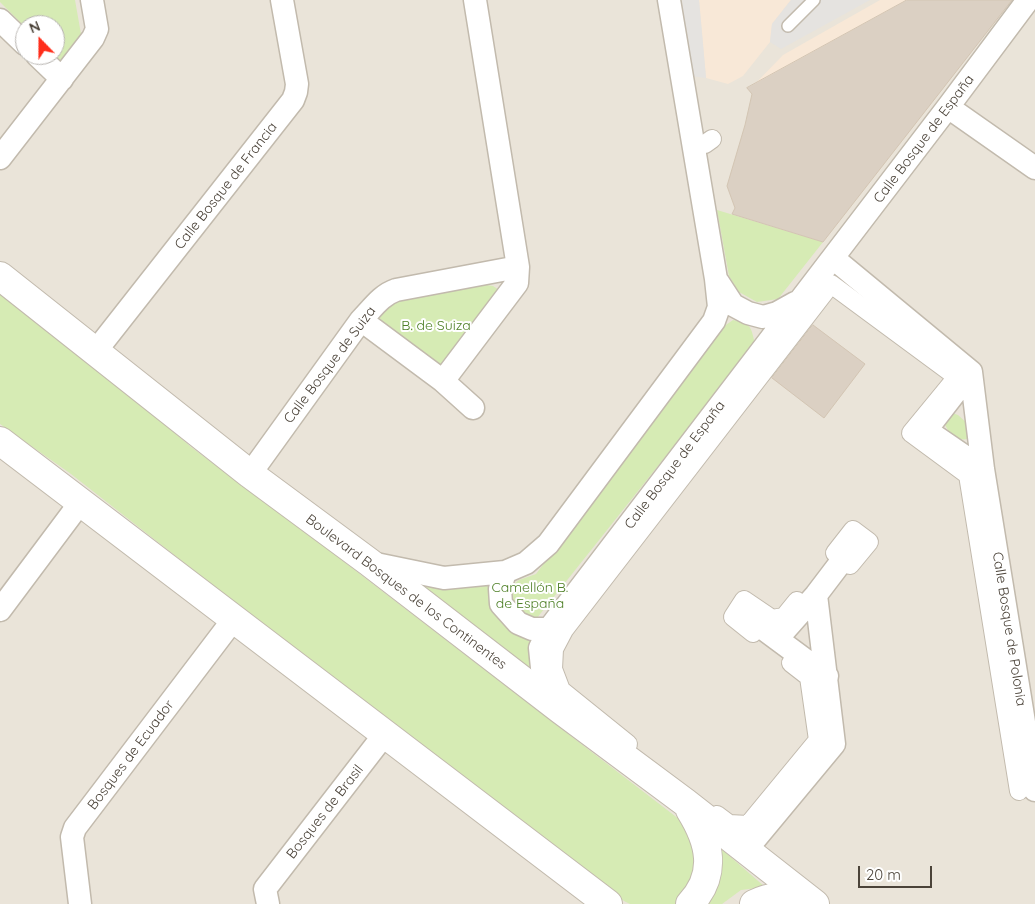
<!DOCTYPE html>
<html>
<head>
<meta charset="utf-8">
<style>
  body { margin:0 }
  #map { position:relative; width:1035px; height:904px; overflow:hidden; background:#f6f2ec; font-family:Quicksand,sans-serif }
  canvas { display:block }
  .north { position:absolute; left:15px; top:15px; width:50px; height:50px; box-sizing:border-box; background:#fff; border:1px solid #b7b4b0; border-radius:50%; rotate:338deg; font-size:14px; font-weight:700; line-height:20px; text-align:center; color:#4b4339 }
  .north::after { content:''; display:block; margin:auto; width:18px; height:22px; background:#ff2d1a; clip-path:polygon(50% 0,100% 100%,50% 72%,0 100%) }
  .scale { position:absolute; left:858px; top:866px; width:74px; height:22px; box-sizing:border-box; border:2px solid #4b4339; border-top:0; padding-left:6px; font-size:15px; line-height:18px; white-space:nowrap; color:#4b4339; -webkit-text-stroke:4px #fff; paint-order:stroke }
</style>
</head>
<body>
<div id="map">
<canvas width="1035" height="904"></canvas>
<div class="north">N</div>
<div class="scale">20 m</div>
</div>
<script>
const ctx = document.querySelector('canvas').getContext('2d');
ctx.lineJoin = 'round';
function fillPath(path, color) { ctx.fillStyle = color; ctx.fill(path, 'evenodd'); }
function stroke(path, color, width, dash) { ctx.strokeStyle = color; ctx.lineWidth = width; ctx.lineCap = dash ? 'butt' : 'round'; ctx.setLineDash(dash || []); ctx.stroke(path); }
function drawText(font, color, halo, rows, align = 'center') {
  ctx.font = font + ' Quicksand,sans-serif'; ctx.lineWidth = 4; ctx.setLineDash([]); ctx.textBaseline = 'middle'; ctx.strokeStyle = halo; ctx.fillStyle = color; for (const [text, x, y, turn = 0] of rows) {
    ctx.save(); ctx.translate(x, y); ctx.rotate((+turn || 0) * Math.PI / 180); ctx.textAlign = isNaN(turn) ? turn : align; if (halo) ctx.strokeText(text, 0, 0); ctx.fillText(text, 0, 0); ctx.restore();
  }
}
fillPath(new Path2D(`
  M0,0H1035V904H0ZM25,25H55V55H25Z`), '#eae4d9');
fillPath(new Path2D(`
  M699,0H791L772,24L770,42L743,76L728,84L706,78Z
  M880,0H915L748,91L783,55Z`), '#f8e8d7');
fillPath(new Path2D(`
  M0,0H75L81,34L60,62L53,55H55V25H25V27L0,2Z
  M717,210L823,242L778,299L757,302L739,292L729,276Z
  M481,284L493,286L504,293L446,370L381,325L379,316L395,298Z
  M0,294L99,367L191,447L330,551L688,826L701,856L682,904H630L624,901L298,652L71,474L0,424Z
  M733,320C751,324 751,326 755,344L537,618L526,619L510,603L511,586L519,580L536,574L723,327Z
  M952,413L958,415L970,426L971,438C958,443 948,434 944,422Z
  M389,570L489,582L536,634L533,672Z
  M718,846L765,887L741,890L722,904H704Z`), '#d6ebb4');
fillPath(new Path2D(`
  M682,0H699L706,78L691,76Z
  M791,0H870L781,49L770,42L772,24Z`), '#e5e3e0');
const building = new Path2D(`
  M907,0H1012L823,242L732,214L735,208L727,186L745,125L752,94L747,88Z
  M813,325L865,364L824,418L772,378Z`);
fillPath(building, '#dbd0c3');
stroke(building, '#d3c5b3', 1);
const service = new Path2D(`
  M788,26L814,0`);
const pedestrian = new Path2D(`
  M705,144L712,139
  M835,553L853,530L869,542L850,565
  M753,633L733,617L744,600L772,619L784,617L797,601
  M628,744L561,690L553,669L554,649L564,630L831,284L957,377L911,433L968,475L1019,791
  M717,815L729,824L748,825L818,740L809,677L791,663`);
const minor = new Path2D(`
  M0,20L25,44
  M37,55L62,79
  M948,107L1035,168
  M0,158L93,38L97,29L92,0
  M833,258L971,372L983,469L1035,790
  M718,282L733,305L748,313L763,317L777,313L795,303
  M361,320L443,381L473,408
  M95,352L293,100L296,92L297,84L282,0
  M971,372L926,430L983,469
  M443,381L517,283L518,267L475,0
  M250,474L361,320C372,309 381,295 396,290L518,267
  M371,563L444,578L505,572L526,563L548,544L714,321L719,307L716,279L669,0
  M505,572L500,589L501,604L518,623L532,629H549
  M0,610L80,503
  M746,616L827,676
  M777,639L816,595L854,545
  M561,710L542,668L540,648L549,629L948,107L1028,0
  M746,850L834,744L816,595
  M80,904L72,837L75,828L233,620
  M268,904L265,889L384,735`);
const tertiary = new Path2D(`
  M0,276L250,474L369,562L561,710L686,803L815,904
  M0,441L608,904
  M690,904C718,874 710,842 690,810
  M754,904C771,896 786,895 805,897`);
stroke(service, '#c2baad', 14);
stroke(pedestrian, '#c2baad', 20);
stroke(minor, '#c2baad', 25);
stroke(tertiary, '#c2baad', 30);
stroke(service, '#fff', 11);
stroke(pedestrian, '#fff', 18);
stroke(minor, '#fff', 22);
stroke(tertiary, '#fff', 28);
drawText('14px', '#4b4339', '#fff', [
  ["Calle Bosque de España",924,139,-53],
  ["Calle Bosque de Francia",226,186,-52],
  ["Calle Bosque de Suiza",330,365,-53],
  ["Calle Bosque de España",675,465,-53],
  ["Boulevard Bosques de los Continentes",406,592,37],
  ["Calle Bosque de Polonia",1009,629,81],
  ["Bosques de Ecuador",131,755,-53],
  ["Bosques de Brasil",325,812,-52]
]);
drawText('14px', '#4f8028', '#fff', [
  ["B. de Suiza",436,326],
  ["Camellón B.",530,588],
  ["de España",530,604]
]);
</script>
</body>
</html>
